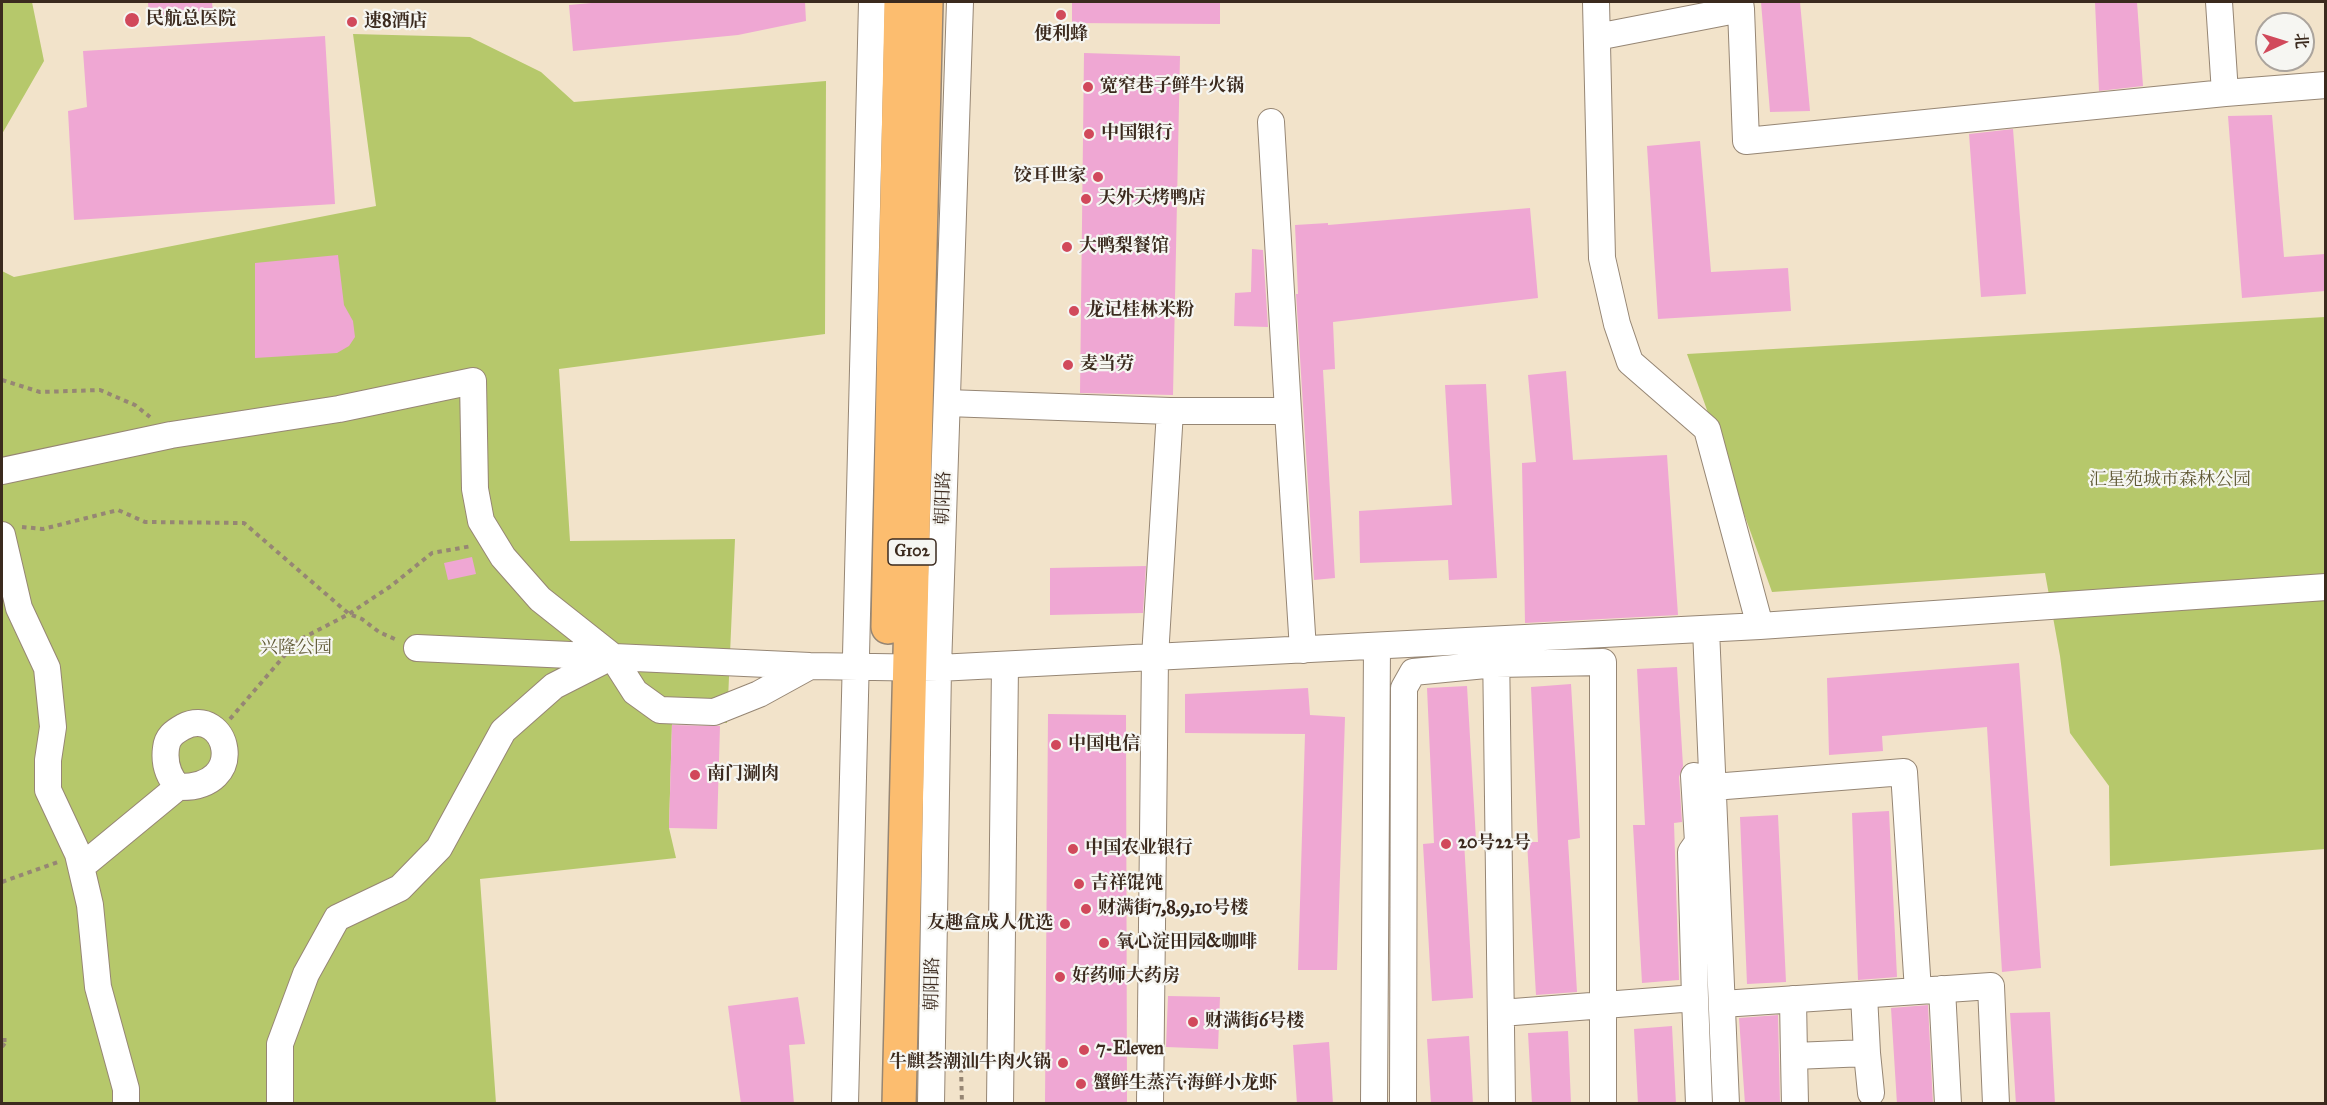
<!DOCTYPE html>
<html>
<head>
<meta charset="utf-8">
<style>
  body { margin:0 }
  #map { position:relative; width:2327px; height:1105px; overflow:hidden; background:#f2e3ca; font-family:"IM FELL Great Primer","Noto Serif SC",serif }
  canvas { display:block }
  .frame { position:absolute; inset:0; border:3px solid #3b2a1e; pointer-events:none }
  .north { position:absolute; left:2255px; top:12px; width:60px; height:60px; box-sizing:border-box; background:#f6f6f2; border:2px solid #aba49d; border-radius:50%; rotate:86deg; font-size:16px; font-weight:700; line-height:24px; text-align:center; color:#3b2a1e }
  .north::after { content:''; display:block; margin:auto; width:21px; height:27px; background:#d1495b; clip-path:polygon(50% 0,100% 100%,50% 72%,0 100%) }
</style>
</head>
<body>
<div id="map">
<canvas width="2327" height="1105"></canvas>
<div class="frame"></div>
<div class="north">北</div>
</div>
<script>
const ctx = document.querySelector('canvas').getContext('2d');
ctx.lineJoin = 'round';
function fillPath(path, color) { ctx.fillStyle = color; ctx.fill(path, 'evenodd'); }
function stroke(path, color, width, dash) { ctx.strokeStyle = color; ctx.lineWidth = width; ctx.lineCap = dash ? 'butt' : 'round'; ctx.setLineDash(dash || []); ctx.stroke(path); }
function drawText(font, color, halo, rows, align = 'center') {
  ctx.font = font + ' "IM FELL Great Primer","Noto Serif SC",serif'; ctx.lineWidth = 4.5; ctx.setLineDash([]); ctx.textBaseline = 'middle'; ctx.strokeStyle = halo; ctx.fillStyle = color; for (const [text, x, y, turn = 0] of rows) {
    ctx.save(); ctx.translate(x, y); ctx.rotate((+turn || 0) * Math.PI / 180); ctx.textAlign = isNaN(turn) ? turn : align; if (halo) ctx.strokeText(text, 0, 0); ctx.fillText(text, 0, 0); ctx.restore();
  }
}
fillPath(new Path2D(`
  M2,2H32L44,61L2,134Z
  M353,34L470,37L541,72L574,102L826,81L825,334L559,369L570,541L735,539L727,723L672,722L669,828L676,858L480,879L496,1103L2,1104V271L14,277L376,206Z
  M2325,317V849L2110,866L2109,786L2070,733L2060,656L2045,573L1772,592L1687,354Z`), '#b6c86b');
fillPath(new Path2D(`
  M148,2H212L213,13L149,18Z
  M603,2H805L806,21L738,35L573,51L569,5Z
  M1072,2H1220V24L1072,23Z
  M1761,2H1800L1810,111L1770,112Z
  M2095,2H2137L2143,86L2099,91Z
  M325,36L335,204L74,220L68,111L87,107L83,51Z
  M1084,53L1180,56L1173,395L1080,393Z
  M2272,115L2284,257L2325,254V291L2242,298L2228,116Z
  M2013,129L2026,294L1981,297L1969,134Z
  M1700,141L1711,272L1788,268L1791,311L1658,319L1647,146Z
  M1530,208L1538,298L1333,322L1335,369L1323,370L1335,578L1314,580L1296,294H1298L1295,225L1328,223V225Z
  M1252,249L1263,250L1268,327L1234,326L1235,293L1251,292Z
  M338,255L344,305L353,321L355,337L349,346L337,353L255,358V263Z
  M1566,371L1573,460L1667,455L1678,615L1525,623L1522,463L1536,462L1528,375Z
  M1486,384L1497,578L1449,580L1448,560L1360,563L1359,511L1452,505L1445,385Z
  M472,557L476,574L448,580L444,563Z
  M1146,566L1143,613L1050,615V568Z
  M2019,663L2041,968L2002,972L1987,727L1882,736L1883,751L1829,755L1827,678Z
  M1677,667L1683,766L1679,777L1682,822L1674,823L1679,980L1642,983L1633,825H1645L1637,669Z
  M1571,684L1580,838L1568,840L1577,992L1536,995L1527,842H1538L1531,687Z
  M1467,686L1476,840L1464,841L1473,998L1432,1001L1423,844L1434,843L1427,688Z
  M1308,688L1310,715L1345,717L1337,970H1298L1305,734L1185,733V694Z
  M1048,714L1126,715L1127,1104H1045Z
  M672,725L720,726L717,829L669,828Z
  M1889,811L1897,977L1858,980L1852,813Z
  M1778,815L1786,982L1747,984L1740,817Z
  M1168,996L1220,997L1218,1049L1166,1047Z
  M798,997L805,1044L789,1045L794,1104H741L728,1006Z
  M1928,1005L1933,1104H1897L1891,1008Z
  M2050,1012L2055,1104H2016L2010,1013Z
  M1778,1015L1780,1104H1745L1739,1018Z
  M1672,1026L1676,1104H1638L1634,1029Z
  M1568,1031L1571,1104H1532L1528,1033Z
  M1469,1036L1473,1104H1431L1427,1039Z
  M1329,1042L1333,1104H1297L1293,1045Z`), '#efa7d3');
const minor = new Path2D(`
  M1596,2L1602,258L1617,324L1630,362L1707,429L1760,626
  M2219,2L2225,93
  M1741,9L1746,141L2225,93L2326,85
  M1597,37L1741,9L1740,2
  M1271,122L1288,411
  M947,403L1170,411
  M2,471L171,435L339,409L473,381L475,489L481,521L503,557L540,599L612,656L635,692L660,710L714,712L759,694L810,666
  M2,535L19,608L47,668L53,727L48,760V790L78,854L90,905L98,987L126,1089V1104
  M1706,629L1726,1104
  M1496,646L1502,1104
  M417,648L810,666L938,668L1760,626L2326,587
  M1713,787L1904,772L1918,991L1722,1004
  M81,867L178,787C251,789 227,704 183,727C174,732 167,737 166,748C164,763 168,776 178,787
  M1942,989L1948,1104
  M1918,991L1991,986L1996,1104
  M1695,998L1699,1104
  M1793,999L1794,1056L1867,1053L1864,995
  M1501,1013L1695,998L1691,852L1698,842L1694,776
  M1867,1053L1871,1093
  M1794,1056L1795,1104
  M280,1104V1044L306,974L337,918L400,888L439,848L503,731L554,686L609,658
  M845,1104L872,2
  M931,1104L938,668L960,2
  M1000,1104L1005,665
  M1150,1104L1155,657L1170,411H1288L1303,650
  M1374,1104L1377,646
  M1403,1104L1404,688L1413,672L1496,664L1603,662V1104`);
const highway = new Path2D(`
  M888,627L901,2
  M899,1104L926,2`);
stroke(minor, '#968674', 28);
stroke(highway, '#968674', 36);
stroke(new Path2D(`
  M2,380L40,392L100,390L135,405L150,417
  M22,527L43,529L118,510L145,522L244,523L349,614L362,619L379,632L397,640
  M230,719L297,641L349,614L391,586L432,553L472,546
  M2,882L58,862
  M2,1040H7L2,1047
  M961,1068L962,1104`), '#968674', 4, [4.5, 4.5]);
stroke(minor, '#fff', 26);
stroke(highway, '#fcbd6f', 33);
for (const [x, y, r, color] of [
  [1061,15,6,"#d1495b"],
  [132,20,8,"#d1495b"],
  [352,22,6,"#d1495b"],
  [1088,87,6,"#d1495b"],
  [1089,134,6,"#d1495b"],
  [1098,177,6,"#d1495b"],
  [1086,199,6,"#d1495b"],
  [1067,247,6,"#d1495b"],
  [1074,311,6,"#d1495b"],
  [1068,365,6,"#d1495b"],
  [1056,745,6,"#d1495b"],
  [695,775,6,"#d1495b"],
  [1446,844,6,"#d1495b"],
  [1073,849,6,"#d1495b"],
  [1079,884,6,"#d1495b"],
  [1086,909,6,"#d1495b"],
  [1065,924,6,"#d1495b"],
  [1104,943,6,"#d1495b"],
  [1060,977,6,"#d1495b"],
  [1193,1022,6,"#d1495b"],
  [1084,1050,6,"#d1495b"],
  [1063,1063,6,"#d1495b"],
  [1081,1084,6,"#d1495b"]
]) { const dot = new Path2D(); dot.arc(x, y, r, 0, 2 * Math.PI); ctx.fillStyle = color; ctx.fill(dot); stroke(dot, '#f6f6f2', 2); }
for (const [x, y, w] of [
  [912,552,48]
]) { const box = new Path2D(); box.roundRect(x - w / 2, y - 13, w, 26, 4.5); ctx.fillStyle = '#f6f6f2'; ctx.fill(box); stroke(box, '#3b2a1e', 1.5); }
drawText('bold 16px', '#3b2a1e', null, [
  ["G102",912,552]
]);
drawText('bold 18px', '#3b2a1e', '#f6f6f2', [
  ["民航总医院",146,20],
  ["速8酒店",364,22],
  ["便利蜂",1061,35,"center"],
  ["宽窄巷子鲜牛火锅",1100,87],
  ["中国银行",1101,134],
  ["饺耳世家",1086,177,"right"],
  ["天外天烤鸭店",1098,199],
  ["大鸭梨餐馆",1079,247],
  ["龙记桂林米粉",1086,311],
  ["麦当劳",1080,365],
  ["中国电信",1068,745],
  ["南门涮肉",707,775],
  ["20号22号",1458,844],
  ["中国农业银行",1085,849],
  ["吉祥馄饨",1091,884],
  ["财满街7,8,9,10号楼",1098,909],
  ["友趣盒成人优选",1053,924,"right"],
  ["氧心淀田园&咖啡",1116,943],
  ["好药师大药房",1072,977],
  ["财满街6号楼",1205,1022],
  ["7-Eleven",1096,1050],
  ["牛麒荟潮汕牛肉火锅",1051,1063,"right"],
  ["蟹鲜生蒸汽·海鲜小龙虾",1093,1084]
], 'left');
drawText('18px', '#605935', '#f6f6f2', [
  ["汇星苑城市森林公园",2170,481],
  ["兴隆公园",296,649]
]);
drawText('18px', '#3b2a1e', '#f6f6f2', [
  ["朝阳路",944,498,-88],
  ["朝阳路",933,984,-89]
]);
</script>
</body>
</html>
